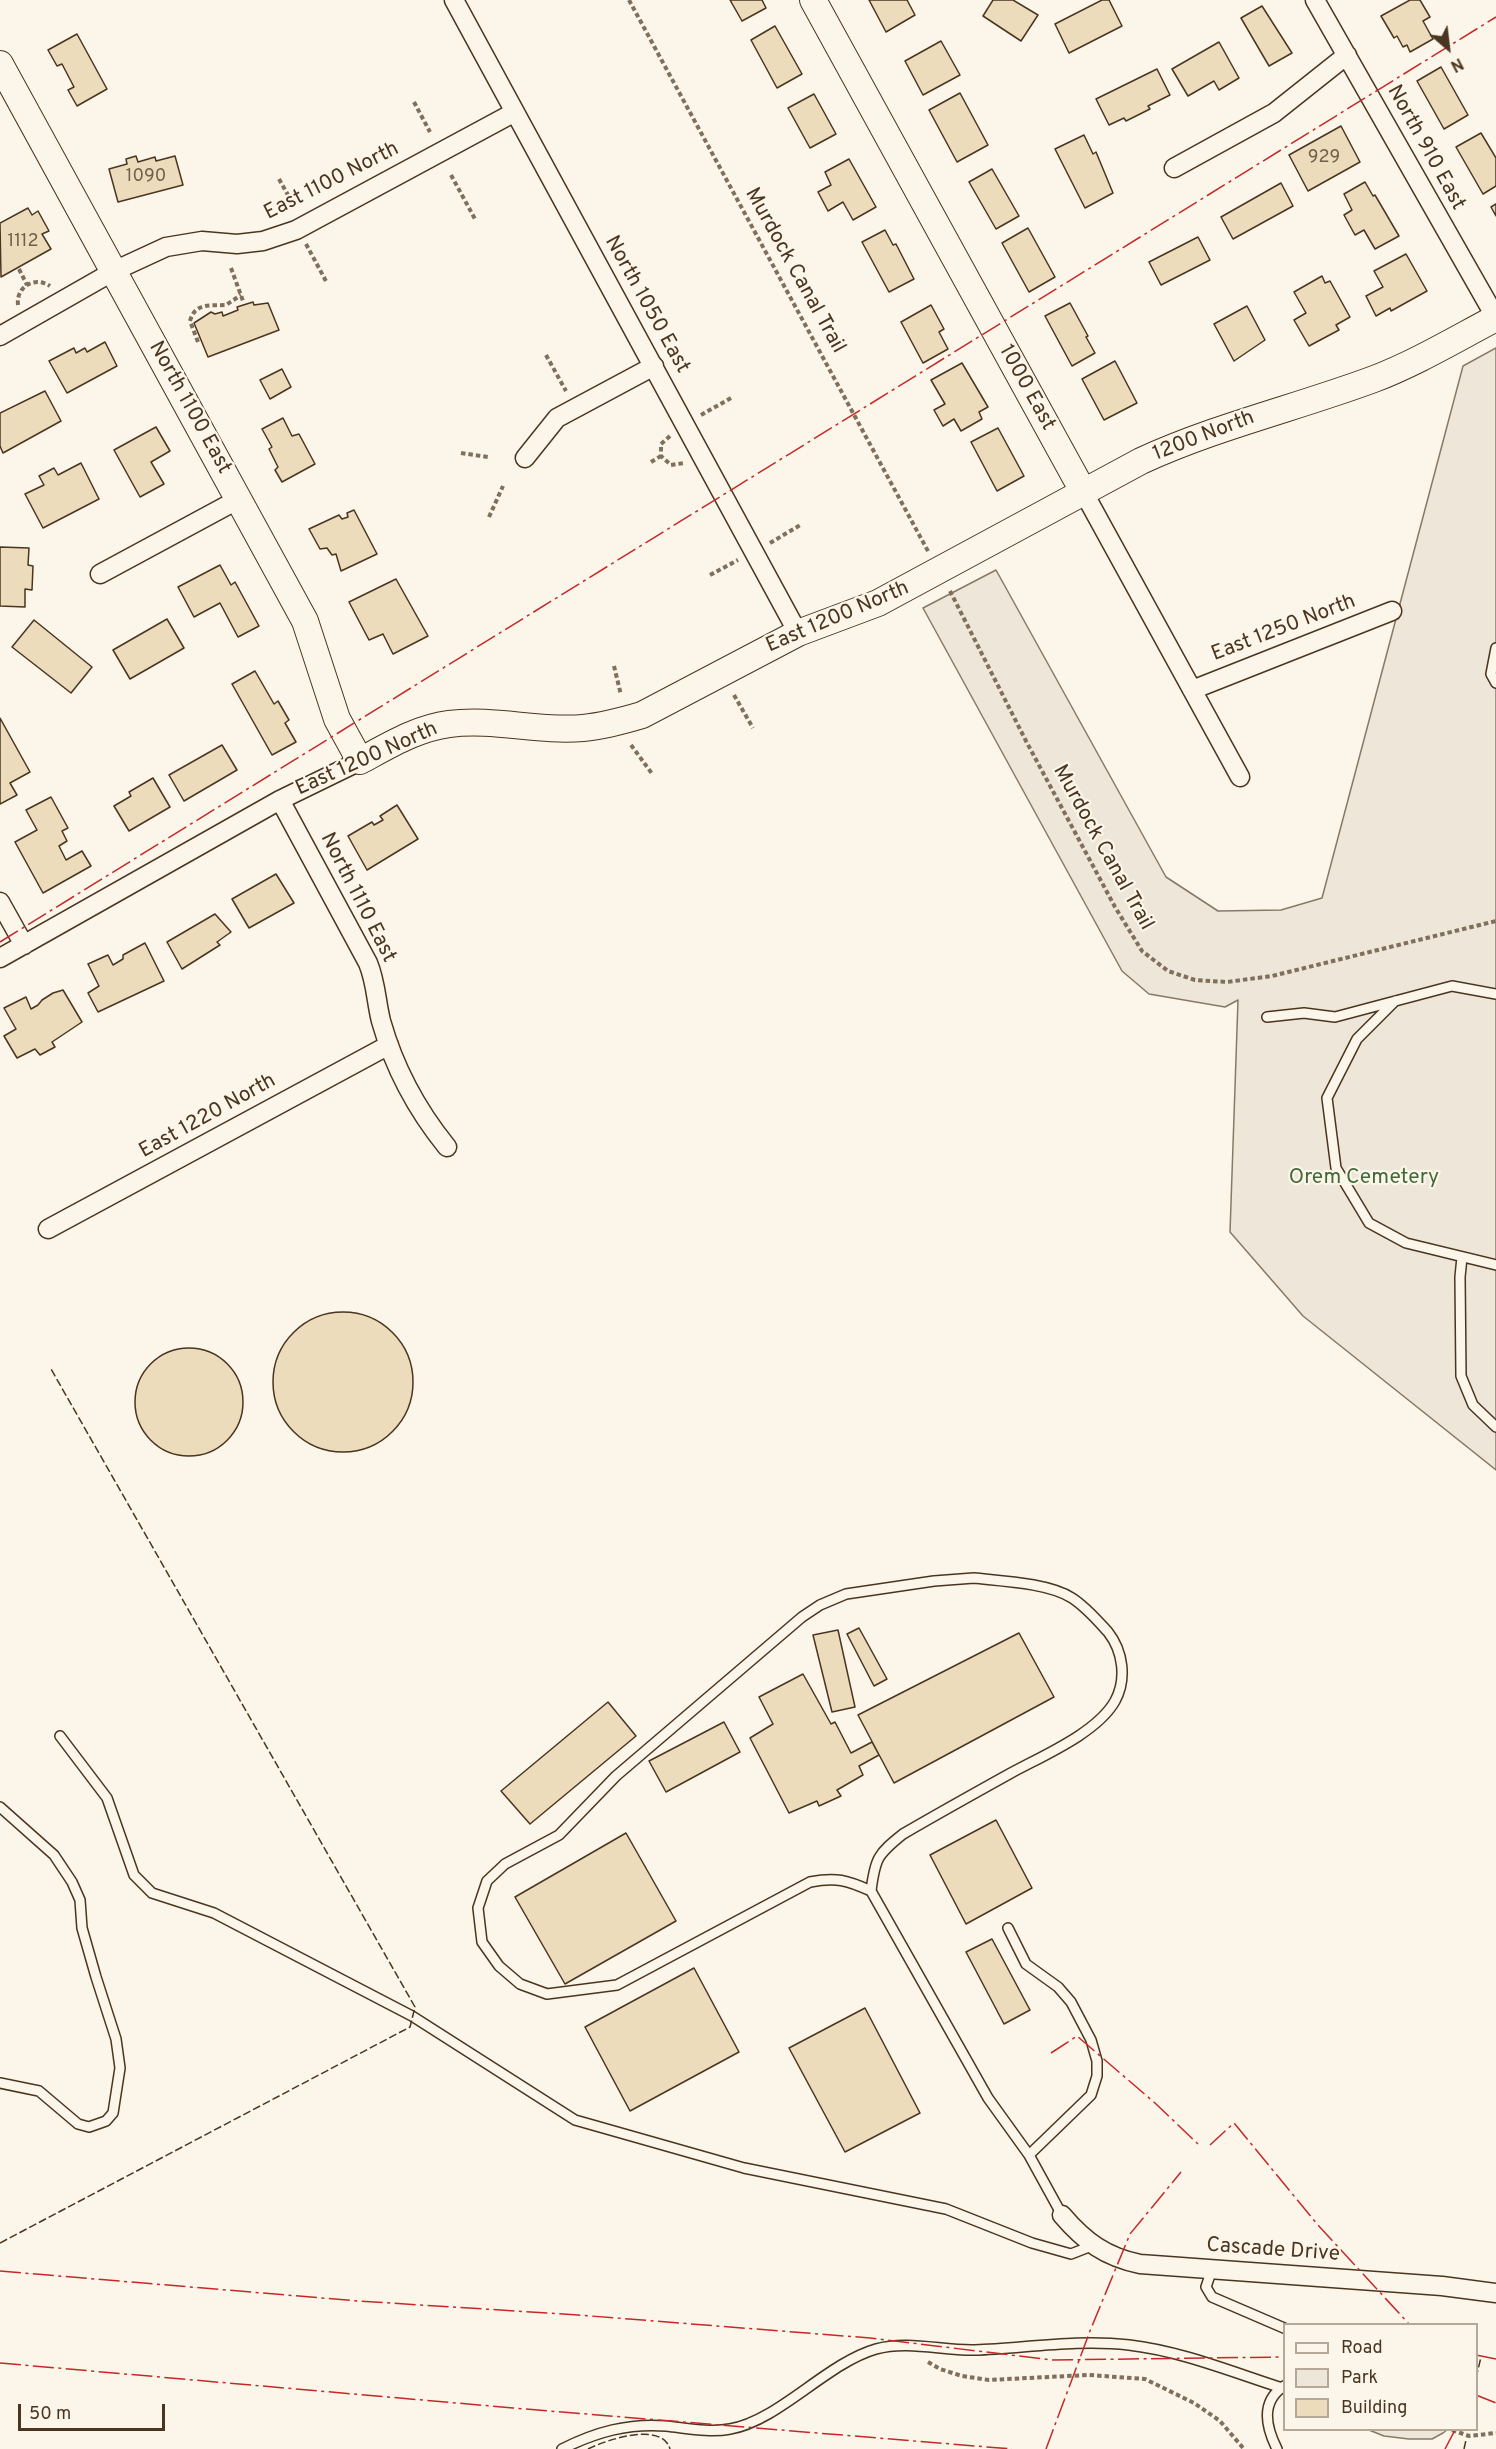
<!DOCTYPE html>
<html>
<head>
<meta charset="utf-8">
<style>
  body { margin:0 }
  #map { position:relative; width:1496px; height:2449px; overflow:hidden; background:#fbf6e9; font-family:Overpass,sans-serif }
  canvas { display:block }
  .legend { position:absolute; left:1283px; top:2323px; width:195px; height:108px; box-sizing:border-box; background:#fbf6e9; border:2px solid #b4a999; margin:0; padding:8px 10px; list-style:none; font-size:18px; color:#4a3520 }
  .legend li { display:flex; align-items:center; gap:12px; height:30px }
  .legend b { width:30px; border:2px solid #b4a999 }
  .north { position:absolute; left:1418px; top:18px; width:60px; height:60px; -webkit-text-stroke:4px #fbf6e9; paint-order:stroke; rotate:152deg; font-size:16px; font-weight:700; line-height:24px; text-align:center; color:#4a3520 }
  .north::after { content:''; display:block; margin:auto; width:21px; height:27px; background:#4a3520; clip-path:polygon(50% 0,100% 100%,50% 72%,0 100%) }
  .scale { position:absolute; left:18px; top:2404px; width:147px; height:27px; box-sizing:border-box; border:3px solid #4a3520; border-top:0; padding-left:8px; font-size:18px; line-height:21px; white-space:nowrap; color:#4a3520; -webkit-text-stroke:4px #fbf6e9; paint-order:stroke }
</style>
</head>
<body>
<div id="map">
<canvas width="1496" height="2449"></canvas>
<ul class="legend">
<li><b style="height:8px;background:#fbf6e9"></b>Road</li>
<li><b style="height:16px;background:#ede6d9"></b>Park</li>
<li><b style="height:16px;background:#ecdcbc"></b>Building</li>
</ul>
<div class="north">N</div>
<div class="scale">50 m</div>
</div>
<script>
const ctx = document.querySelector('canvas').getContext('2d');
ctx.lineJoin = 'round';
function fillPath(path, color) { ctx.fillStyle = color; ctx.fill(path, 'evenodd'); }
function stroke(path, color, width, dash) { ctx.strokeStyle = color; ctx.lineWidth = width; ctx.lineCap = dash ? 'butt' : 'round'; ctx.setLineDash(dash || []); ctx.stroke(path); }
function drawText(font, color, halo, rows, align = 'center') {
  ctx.font = font + ' Overpass,sans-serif'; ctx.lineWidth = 4.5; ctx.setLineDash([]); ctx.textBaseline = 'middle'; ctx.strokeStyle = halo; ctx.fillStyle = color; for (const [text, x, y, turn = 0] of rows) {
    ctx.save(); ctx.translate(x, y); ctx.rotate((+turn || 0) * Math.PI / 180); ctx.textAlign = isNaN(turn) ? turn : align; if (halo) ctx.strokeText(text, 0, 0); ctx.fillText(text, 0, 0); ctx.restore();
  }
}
const green = new Path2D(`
  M1496,348V1470L1303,1316L1230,1232L1238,1000L1225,1007L1149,994L1122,971L923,608L996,570L1166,877L1218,911L1281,910L1322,898L1463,366Z`);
fillPath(green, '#ede6d9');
stroke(green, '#887966', 1.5);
const parking = new Path2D(`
  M1369,2430H1447L1443,2433L1432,2439H1409L1384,2436Z`);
fillPath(parking, '#ede7d9');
stroke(parking, '#887966', 1.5);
const building = new Path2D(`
  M730,0H762L766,8L742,21Z
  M869,0H907L915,15L886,32Z
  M993,0H1013L1038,15L1021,41L983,16Z
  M1102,0H1109L1122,26L1069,53L1055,24Z
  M1410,0H1420L1430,17L1423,21L1433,39L1410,52L1407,45L1403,47L1397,36L1394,38L1381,16Z
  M1262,6L1292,53L1269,66L1241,18Z
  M775,26L802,74L777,88L751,40Z
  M77,34L107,89L77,106L68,90L74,87L62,64L57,66L48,50Z
  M941,41L960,75L923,95L905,61Z
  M1219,42L1239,78L1219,90L1214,81L1188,96L1172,69Z
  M1441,67L1468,115L1444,129L1417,81Z
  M1157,69L1170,95L1148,106L1150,109L1126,121L1124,118L1109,125L1096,99Z
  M960,93L988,145L957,162L929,110Z
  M814,94L836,134L810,148L788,108Z
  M1341,126L1360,162L1308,191L1289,155Z
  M1481,133L1496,158V186L1483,194L1456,147Z
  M1084,135L1093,154L1096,152L1113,193L1085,208L1055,149Z
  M136,156L138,162L155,157L156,161L175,156L183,185L118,202L109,169L127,164L126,159Z
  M849,159L876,207L853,220L843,202L828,211L818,192L831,185L825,172Z
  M992,169L1019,216L996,229L969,182Z
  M1365,182L1373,196L1375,195L1399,236L1375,249L1364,230L1355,235L1344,215L1352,210L1344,194Z
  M1281,183L1293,206L1233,239L1221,217Z
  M1496,204V216L1491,207Z
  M28,208L32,215L38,211L49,231L42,234L51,249L1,277L0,223Z
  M1028,228L1055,277L1029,292L1002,243Z
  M885,230L893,245L896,244L914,279L889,292L862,242Z
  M1198,237L1210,260L1161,285L1149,262Z
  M1406,254L1427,291L1391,311L1390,308L1376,316L1366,296L1383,287L1374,271Z
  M1322,276L1325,283L1330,281L1350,317L1336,325L1339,330L1309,346L1294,320L1306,313L1294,292Z
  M253,302L254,305L268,303L279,330L208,357L194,323L211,312L215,314L222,312L223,316L238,310L237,307Z
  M1070,303L1088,336L1086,337L1095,353L1072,366L1045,316Z
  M931,305L944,329L939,332L948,349L923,363L901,322Z
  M1247,306L1265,340L1234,361L1214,324Z
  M105,342L117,366L67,393L49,361L74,348L76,353L85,348L87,352Z
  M1115,361L1137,403L1104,420L1082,379Z
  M962,363L988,407L979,412L982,419L961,431L954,419L943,426L934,410L945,404L931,380Z
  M282,369L291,387L270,399L260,380Z
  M45,391L61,421L3,453L0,446V413Z
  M283,418L292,436L299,434L315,464L282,482L275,470L278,467L269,449L272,447L262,429Z
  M156,427L170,451L151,462L164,484L140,497L114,450Z
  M998,428L1024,476L997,491L971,442Z
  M81,463L99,499L43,528L25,494L44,485L39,476L54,468L58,475Z
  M354,510L377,554L341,571L336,554L332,555L327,548L320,549L309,529L339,515L342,519L348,517L347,513Z
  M0,547L29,548L28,565L33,566L32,590L25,589V607L0,606Z
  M220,565L231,585L235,582L259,626L238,637L220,603L194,617L178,587Z
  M396,579L428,636L393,654L383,634L369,640L349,602Z
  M167,619L184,648L130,679L113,650Z
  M34,620L92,667L71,693L12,647Z
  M255,671L274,704L278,701L289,720L285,723L296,742L272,755L232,684Z
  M0,718L30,772L10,783L17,795L0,804Z
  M222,745L237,770L184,801L169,775Z
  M153,778L170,807L129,831L114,806L131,796L129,792Z
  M51,797L68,828L62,831L67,841L59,846L66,860L82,851L91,866L43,893L15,842L37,830L26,810Z
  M397,805L418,839L367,870L348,836L372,822L374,825L383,820L380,816Z
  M276,874L294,903L249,928L232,899Z
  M215,914L231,932L217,942L220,945L182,969L167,942Z
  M145,943L164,981L98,1012L88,993L99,986L88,964L108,955L113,965L123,959V955Z
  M63,990L82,1022L52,1042L55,1047L40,1055L35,1049L17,1058L4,1036L16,1029L4,1008L26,997L31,1009L38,1005L42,1000L53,993Z
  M273 1382a70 70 0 1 1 140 0a70 70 0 1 1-140 0Z
  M135 1402a54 54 0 1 1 108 0a54 54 0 1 1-108 0Z
  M859,1628L887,1679L874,1686L847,1634Z
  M838,1630L855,1707L832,1712L813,1635Z
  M1019,1633L1054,1697L894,1783L858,1715Z
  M803,1674L831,1724L835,1722L851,1753L872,1742L879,1755L859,1766L863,1775L837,1790L841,1796L819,1806L817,1801L789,1813L750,1738L773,1724L759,1697Z
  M608,1702L636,1736L530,1824L501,1791Z
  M724,1722L740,1752L666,1792L649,1761Z
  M996,1820L1032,1888L966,1924L930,1855Z
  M626,1833L676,1921L565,1984L515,1897Z
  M992,1939L1030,2010L1004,2024L966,1952Z
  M694,1968L739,2052L630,2111L585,2027Z
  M865,2008L920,2113L845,2152L789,2048Z`);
fillPath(building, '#ecdcbc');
stroke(building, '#4a3520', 1.5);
const lane = new Path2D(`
  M1496,648L1491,674L1496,683
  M1395,1001L1357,1039L1327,1098L1336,1168L1369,1223L1406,1243L1496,1265
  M1267,1017L1304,1013L1335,1017L1452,986L1496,994
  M1462,1257L1460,1277L1461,1376L1473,1405L1496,1427
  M974,1578C1001,1581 1049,1583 1072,1598C1086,1607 1097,1620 1108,1632C1123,1651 1127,1679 1115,1701C1097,1733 1042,1756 1011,1773C975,1793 939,1813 903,1834C878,1854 875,1858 871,1891C847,1880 836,1877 810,1882L617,1985L547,1994L520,1984L499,1966L482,1942L478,1908L487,1881L505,1864L559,1835L616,1776L802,1617L820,1605L846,1594L934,1581Z
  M60,1736L107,1798L134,1875L152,1893L214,1913L412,2016L575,2120L744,2168L946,2209L1032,2243L1071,2254L1094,2245
  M0,1807L54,1855L72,1882L80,1900L82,1928L96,1977L116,2039L120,2068L113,2113L106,2121L89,2127L78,2124L39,2091L0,2083
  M871,1891L988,2098L1029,2155L1062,2215
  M1008,1928L1026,1964L1058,1987L1071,2002L1091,2040L1097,2061V2076L1091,2095L1029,2155
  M1212,2269L1206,2287L1212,2297L1284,2328
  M562,2449C596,2432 628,2423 666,2426C686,2428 710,2433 730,2429C778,2421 827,2363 876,2349C908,2340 943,2351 975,2350C1026,2348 1078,2339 1129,2345C1181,2351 1232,2372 1282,2388
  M1277,2449C1266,2427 1260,2402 1284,2386`);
const street = new Path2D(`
  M454,0L798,633
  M1315,0L1496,318
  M1174,168L1274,113L1347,55
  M0,336L114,271L166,247L202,241L237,244L263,241L296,230L515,112
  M525,458L557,418L654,366
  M1084,493L1240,777
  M100,574L239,499
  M1192,690L1392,611
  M280,800L368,963C376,982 376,1001 381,1021C394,1067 417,1110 447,1147
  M0,902L24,945
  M0,958L280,800L360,761
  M48,1229L389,1045
  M1062,2215C1085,2242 1106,2257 1140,2264L1442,2286L1496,2293`);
const secondary = new Path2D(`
  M813,0L1084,493
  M0,64L305,621L337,719L360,761C388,746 417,728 449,724C494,718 538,732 583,728C603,726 622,721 642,715L798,633L878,603L1141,461C1217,426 1296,408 1374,379C1416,363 1456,339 1496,318`);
stroke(lane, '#4a3520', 12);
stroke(street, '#4a3520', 21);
stroke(secondary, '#4a3520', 28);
stroke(new Path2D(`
  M629,0L929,553
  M414,102L430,132
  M451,175L475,219
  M279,179L293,204
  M306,244L327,283
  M231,268L243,301
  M19,269L27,285
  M18,305C16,286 35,276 50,286
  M198,342L190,321C195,302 211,306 226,305L241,295
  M546,355L566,391
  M701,415L731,398
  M670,436L661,444V456L671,465L684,463
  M461,453L488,457
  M651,462L661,456
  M489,517L503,486
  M770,543L802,524
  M710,575L738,560
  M950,591L1026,741L1115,907L1142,951L1168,971L1195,980L1227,982L1272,976L1496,921
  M614,666L621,695
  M734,695L753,728
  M631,745L653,775
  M928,2362L940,2369L962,2376L989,2380L1089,2375L1145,2379L1194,2403L1220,2421L1244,2449
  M1452,2430L1469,2436L1496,2433`), '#7f6f5c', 4, [4.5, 3]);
stroke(lane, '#fbf6e9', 9);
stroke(street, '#fbf6e9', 18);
stroke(secondary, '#fbf6e9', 26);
stroke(new Path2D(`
  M0,2243L410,2027L415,2007L51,1369
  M1476,2378L1481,2357
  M1467,2431V2430
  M588,2449C606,2440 662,2421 670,2449
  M1464,2449L1466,2440`), '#4a3520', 1.5, [8, 3]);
stroke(new Path2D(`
  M0,942L1496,17
  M1051,2053L1077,2036L1155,2103L1198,2144
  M1210,2145L1234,2123L1317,2224L1409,2324
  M0,2271L358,2301L578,2315L870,2338L1052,2360L1284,2357
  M1476,2355L1496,2359
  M0,2363L513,2408L1012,2449
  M1476,2395L1496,2403
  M1046,2449L1090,2331L1130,2234L1181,2172
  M1445,2449L1455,2430`), '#c62828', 1.5, [21, 4.5, 3, 4.5]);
drawText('18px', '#725f47', null, [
  ["929",1324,158],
  ["1090",146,177],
  ["1112",23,242]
]);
drawText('21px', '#4a3520', '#fbf6e9', [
  ["North 910 East",1425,148,61],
  ["East 1100 North",332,182,-27],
  ["Murdock Canal Trail",794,271,61],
  ["North 1050 East",646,305,61],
  ["1000 East",1026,388,61],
  ["North 1100 East",189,408,61],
  ["1200 North",1204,437,-21],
  ["East 1200 North",838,618,-23],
  ["East 1250 North",1284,629,-21],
  ["East 1200 North",367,760,-24],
  ["Murdock Canal Trail",1102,848,61],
  ["North 1110 East",357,898,63],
  ["East 1220 North",208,1117,-29],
  ["Cascade Drive",1273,2251,4]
]);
drawText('21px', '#436837', '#fbf6e9', [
  ["Orem Cemetery",1364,1179]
]);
</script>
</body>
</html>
